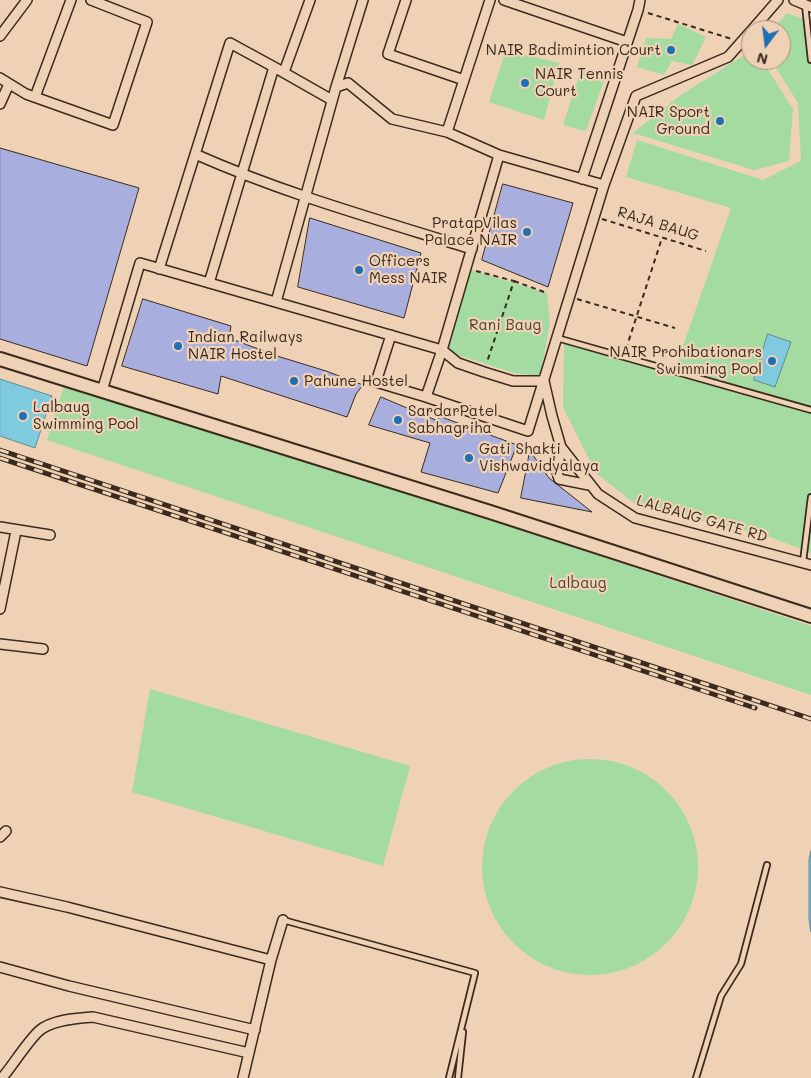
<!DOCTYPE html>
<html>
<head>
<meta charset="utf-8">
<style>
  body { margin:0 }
  #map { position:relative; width:811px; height:1078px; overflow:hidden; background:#efd2b6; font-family:Mali,sans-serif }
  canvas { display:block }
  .north { position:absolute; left:741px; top:20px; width:50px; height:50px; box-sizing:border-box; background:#efd2b6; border:1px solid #a78f79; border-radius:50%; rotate:195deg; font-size:14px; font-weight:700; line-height:20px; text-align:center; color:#3b2a1e }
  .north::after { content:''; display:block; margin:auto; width:18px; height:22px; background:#1f6fb2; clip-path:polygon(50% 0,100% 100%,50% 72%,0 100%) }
</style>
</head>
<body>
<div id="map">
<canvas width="811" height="1078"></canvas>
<div class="north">N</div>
</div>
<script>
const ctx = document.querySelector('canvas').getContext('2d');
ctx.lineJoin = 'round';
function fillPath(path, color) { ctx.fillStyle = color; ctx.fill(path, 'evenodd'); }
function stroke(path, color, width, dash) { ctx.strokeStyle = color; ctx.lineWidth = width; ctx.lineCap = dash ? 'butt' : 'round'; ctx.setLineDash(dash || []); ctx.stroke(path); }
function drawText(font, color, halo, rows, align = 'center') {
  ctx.font = font + ' Mali,sans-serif'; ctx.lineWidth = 4.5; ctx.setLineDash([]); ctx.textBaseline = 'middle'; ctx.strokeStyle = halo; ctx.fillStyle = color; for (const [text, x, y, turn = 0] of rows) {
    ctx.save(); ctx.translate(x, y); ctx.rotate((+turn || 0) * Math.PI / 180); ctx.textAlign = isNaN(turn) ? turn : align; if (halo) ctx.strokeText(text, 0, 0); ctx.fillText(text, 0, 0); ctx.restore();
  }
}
fillPath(new Path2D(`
  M787,13L811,22V553L762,534L639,507L596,473L563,407L564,342L673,375L731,208L626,177L637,140L763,180L801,161L798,103L771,60H781V30H772Z
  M678,24L706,37L692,65L672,61L664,75L637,67L646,38L671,39Z
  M506,50L559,63L544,120L489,102Z
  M751,51V60H762L793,109L789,161L754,170L633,133L682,94Z
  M582,67L606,75L586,131L563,125Z
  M471,270L547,293L550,323L540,376L514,373L442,350Z
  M64,386L552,540L811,626V695L47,440Z
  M150,689L410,766L383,866L132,792Z
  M482 867a108 108 0 1 1 216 0a108 108 0 1 1-216 0Z`), '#a3dba0');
const water = new Path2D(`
  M768,334L791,342L775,387L754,380Z
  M0,379L52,396L35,448L0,436Z
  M811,851V932L809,919V859Z`);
fillPath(water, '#7fcade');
stroke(water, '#648a91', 1);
const building = new Path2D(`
  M0,148L139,188L87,366L0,339Z
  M503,184L573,203L548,287L482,260Z
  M310,218L421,253L404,318L298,287Z
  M143,299L231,326L229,338L277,356L326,371L363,385L356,394L347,417L221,376L218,394L122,366Z
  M381,397L438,421L439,416L517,445L498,493L421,472L430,443L369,425Z
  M530,451L549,478L592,512L521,498Z`);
fillPath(building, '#a8afdf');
stroke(building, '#3b2a1e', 1);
const lane = new Path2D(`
  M805,5L811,60
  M557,338L811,410
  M803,562L811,497
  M283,920L475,973L449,1078
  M458,1078L463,1032
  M696,1078L721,996L741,964L767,865`);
const street = new Path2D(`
  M406,0L388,54L464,80
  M504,0L627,42
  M794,0L811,7
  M752,30L778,0
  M0,36L27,0
  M284,72L310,0
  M0,78L26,94L113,125L147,22L91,0
  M336,87L363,0
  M35,97L71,0
  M0,104L9,84
  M447,132L490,0
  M195,154C285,194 379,220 472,249
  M499,155L604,185
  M582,179L638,10L640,0
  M159,269L230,43L274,67
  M209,283L274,67L332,100
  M391,335L376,382L426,397
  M544,381H513L484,372L458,363L442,350L426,397L528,431L604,185L636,96L728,57L751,31
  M544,381L552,416L561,447L598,494L635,518L811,565
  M102,391L140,263L442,350L499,155L447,132L392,119L348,83L336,87L276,302
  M561,447L557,472L559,479L589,485
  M0,527L50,535
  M0,609L16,531
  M0,644L43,649
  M0,837L6,831
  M0,892L67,907L271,960
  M0,967L69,986L255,1030
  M2,1078C13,1065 27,1042 39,1031C51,1020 77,1018 93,1017L249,1053
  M243,1078L271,960L283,920`);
const secondary = new Path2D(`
  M0,359L490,512L811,616`);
stroke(lane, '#3b2a1e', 8);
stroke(street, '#3b2a1e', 12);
stroke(secondary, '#3b2a1e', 16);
stroke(new Path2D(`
  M648,13L732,39
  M602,219L706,251
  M476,271L514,281L487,362
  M514,281L547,293
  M577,299L675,328
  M626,349L662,238`), '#3b2a1e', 2, [5, 4]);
stroke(lane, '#efd2b6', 4.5);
stroke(street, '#efd2b6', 9);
stroke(secondary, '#efd2b6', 12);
const rail = new Path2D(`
  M0,450L811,719
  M0,458L755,708`);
stroke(rail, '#3b2a1e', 5);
stroke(rail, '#efd2b6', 3, [9]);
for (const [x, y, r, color] of [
  [671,50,5,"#1f6fb2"],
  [525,83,5,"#1f6fb2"],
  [720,121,5,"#1f6fb2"],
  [527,232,5,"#1f6fb2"],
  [359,270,5,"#1f6fb2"],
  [178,346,5,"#1f6fb2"],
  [772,361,5,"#1f6fb2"],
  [294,381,5,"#1f6fb2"],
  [23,416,5,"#1f6fb2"],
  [398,420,5,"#1f6fb2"],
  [469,458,5,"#1f6fb2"]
]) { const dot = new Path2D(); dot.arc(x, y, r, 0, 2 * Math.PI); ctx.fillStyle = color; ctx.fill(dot); stroke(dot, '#efd2b6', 2); }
drawText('15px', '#3b2a1e', '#efd2b6', [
  ["NAIR Badimintion Court",661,50,"right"],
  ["NAIR Tennis",535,74],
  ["Court",535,91],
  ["NAIR Sport",710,112,"right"],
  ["Ground",710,129,"right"],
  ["PratapVilas",517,223,"right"],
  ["Palace NAIR",517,240,"right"],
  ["Officers",369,261],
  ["Mess NAIR",369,278],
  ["Indian Railways",188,337],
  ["NAIR Hostel",188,354],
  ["NAIR Prohibationars",762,352,"right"],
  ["Swimming Pool",762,369,"right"],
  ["Pahune Hostel",304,381],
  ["Lalbaug",33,407],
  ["Swimming Pool",33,424],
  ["SardarPatel",408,411],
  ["Sabhagriha",408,428],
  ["Gati Shakti",479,449],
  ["Vishwavidyalaya",479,466]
], 'left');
drawText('15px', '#3b2a1e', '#efd2b6', [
  ["RAJA BAUG",658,224,17],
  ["LALBAUG GATE RD",702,519,16]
]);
drawText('15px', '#4b4532', '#efd2b6', [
  ["Rani Baug",505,325],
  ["Lalbaug",578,583]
]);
</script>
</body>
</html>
